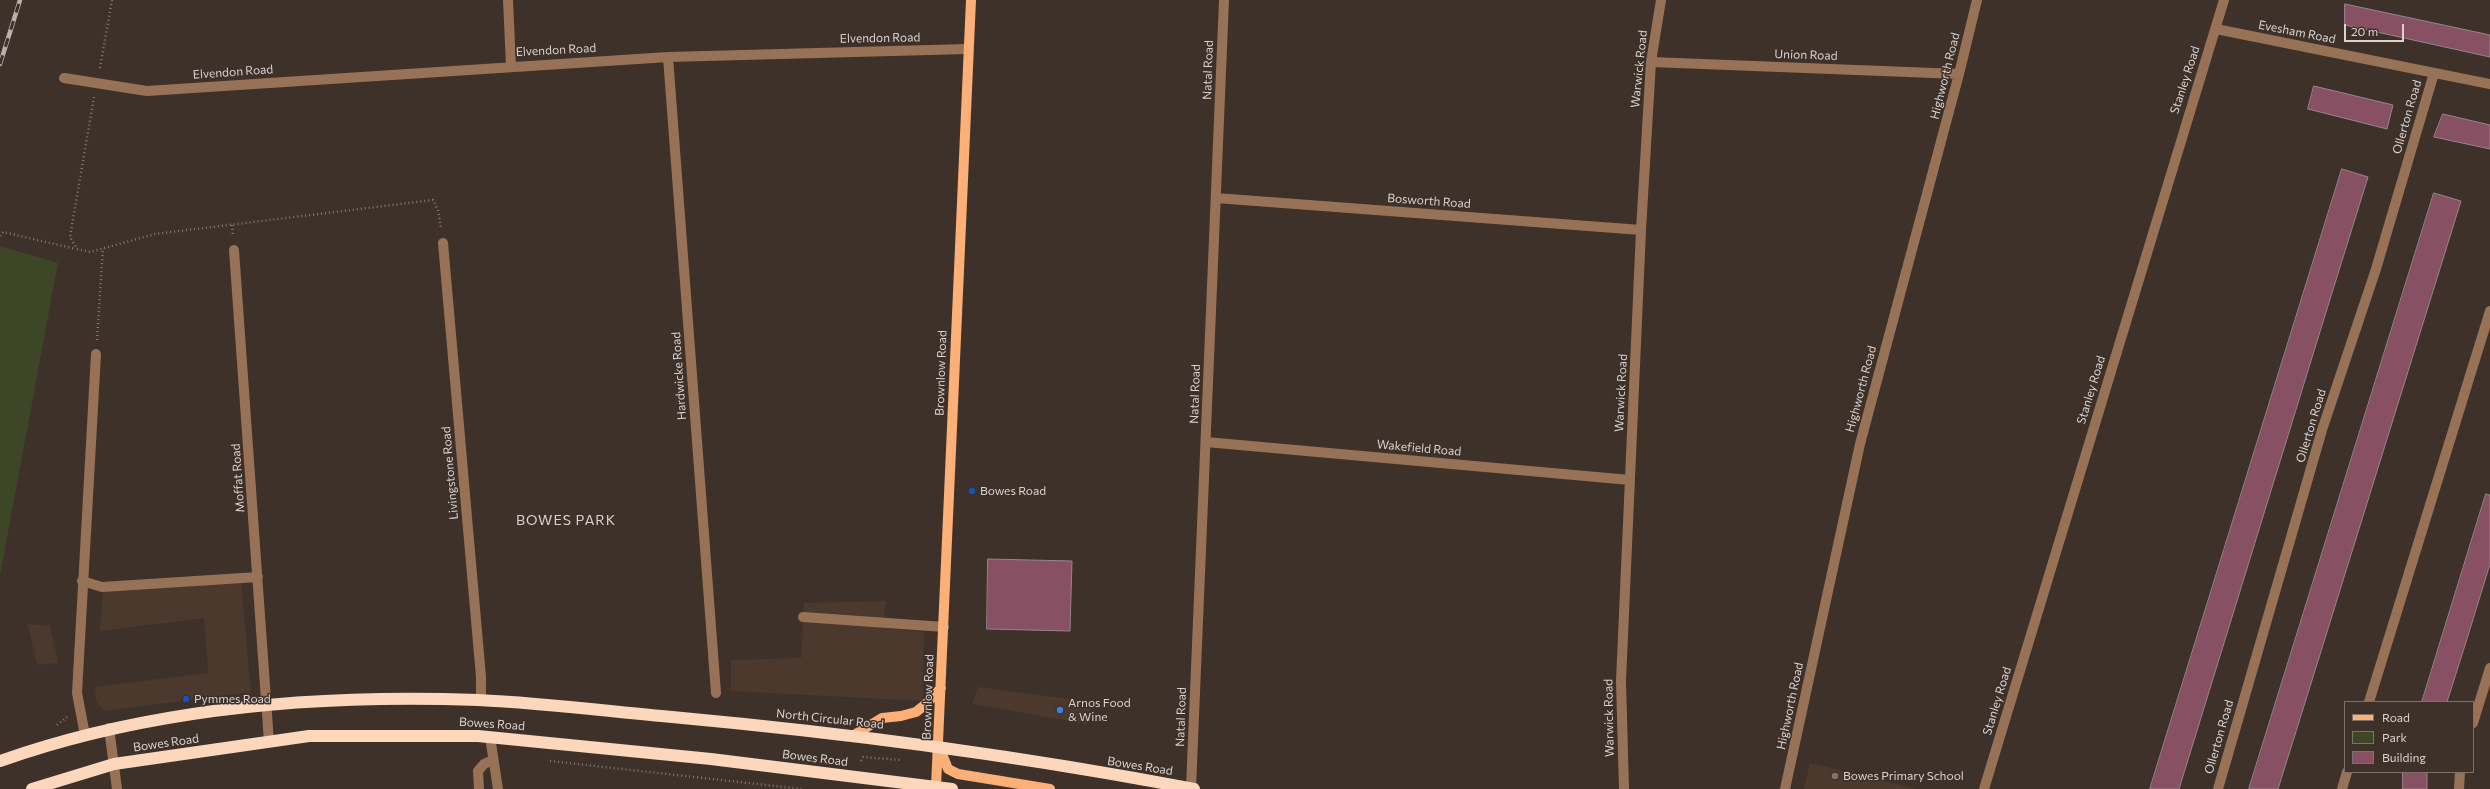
<!DOCTYPE html>
<html>
<head>
<meta charset="utf-8">
<style>
  body { margin:0 }
  #map { position:relative; width:2490px; height:789px; overflow:hidden; background:#3d312a; font-family:Commissioner,sans-serif }
  canvas { display:block }
  .legend { position:absolute; left:2344px; top:701px; width:130px; height:72px; box-sizing:border-box; background:#3d312a; border:1px solid #7c716c; margin:0; padding:5px 7px; list-style:none; font-size:12px; color:#dbd2ce }
  .legend li { display:flex; align-items:center; gap:8px; height:20px }
  .legend b { width:20px; border:1px solid #7c716c }
  .scale { position:absolute; left:2344px; top:24px; width:60px; height:18px; box-sizing:border-box; border:2px solid #dbd2ce; border-top:0; padding-left:5px; font-size:12px; line-height:14px; white-space:nowrap; color:#dbd2ce; -webkit-text-stroke:3px #3d312a; paint-order:stroke }
</style>
</head>
<body>
<div id="map">
<canvas width="2490" height="789"></canvas>
<ul class="legend">
<li><b style="height:5px;background:#fcaf76"></b>Road</li>
<li><b style="height:11px;background:#3d4626"></b>Park</li>
<li><b style="height:11px;background:#885163"></b>Building</li>
</ul>
<div class="scale">20 m</div>
</div>
<script>
const ctx = document.querySelector('canvas').getContext('2d');
ctx.lineJoin = 'round';
function fillPath(path, color) { ctx.fillStyle = color; ctx.fill(path, 'evenodd'); }
function stroke(path, color, width, dash) { ctx.strokeStyle = color; ctx.lineWidth = width; ctx.lineCap = dash ? 'butt' : 'round'; ctx.setLineDash(dash || []); ctx.stroke(path); }
function drawText(font, color, halo, rows, align = 'center') {
  ctx.font = font + ' Commissioner,sans-serif'; ctx.lineWidth = 3; ctx.setLineDash([]); ctx.textBaseline = 'middle'; ctx.strokeStyle = halo; ctx.fillStyle = color; for (const [text, x, y, turn = 0] of rows) {
    ctx.save(); ctx.translate(x, y); ctx.rotate((+turn || 0) * Math.PI / 180); ctx.textAlign = isNaN(turn) ? turn : align; if (halo) ctx.strokeText(text, 0, 0); ctx.fillText(text, 0, 0); ctx.restore();
  }
}
fillPath(new Path2D(`
  M241,580L251,692L104,711L96,701L95,687L208,673L204,618L100,631L103,590Z
  M886,601L883,628L924,632L923,701L731,691V660L801,658L804,603Z
  M28,624L50,626L58,663L37,665Z
  M978,687L1091,702L1087,724L972,704Z
  M1810,763L1917,789H1804Z`), '#4c392e');
fillPath(new Path2D(`
  M0,246L58,263L0,576Z`), '#3d4626');
const building = new Path2D(`
  M2345,4L2490,35V57L2345,25Z
  M2314,86L2393,105L2387,129L2308,109Z
  M2443,114L2490,125V149L2434,137Z
  M2342,169L2368,177L2327,309L2179,789H2150Z
  M2434,193L2461,201L2308,693L2278,789H2249Z
  M2486,494L2490,495V564L2466,642L2447,702H2422Z
  M988,559L1072,561L1070,631L987,629Z
  M2403,772H2427V789H2403Z`);
fillPath(building, '#885163');
stroke(building, '#96858a', 1);
stroke(new Path2D(`
  M100,68L112,0
  M94,97L70,237L77,249L90,252L155,234L433,200L438,210L441,228
  M232,225L233,236
  M0,236L3,232L76,249
  M97,340L103,248
  M57,725L67,717
  M550,761L802,789
  M861,761L863,757L901,760`), '#857a74', 2.5, [1, 3]);
stroke(new Path2D(`
  M508,0L511,66
  M2216,29L2490,84
  M668,57L716,693
  M1651,62L1959,74
  M64,78L147,91L668,57L967,49
  M1216,198L1641,230
  M443,243L481,677V700
  M234,250L269,742
  M1206,442L1630,480
  M82,581L102,587L258,577
  M803,617L944,627
  M2369,702L2490,311
  M2473,723L2490,668
  M109,728L117,789
  M85,735L77,693L96,354
  M490,737L498,789
  M1191,788L1224,0
  M479,789L478,771L484,764L493,760
  M1624,789L1621,681L1641,230L1651,62L1661,0
  M1785,789L1860,444L1959,74L1977,0
  M1984,789L2224,0
  M2218,789L2322,430L2376,269L2434,73
  M2342,789L2347,772
  M2459,789L2460,772`), '#987257', 10);
stroke(new Path2D(`
  M854,735L882,718L901,716L916,712L926,704L941,688
  M941,751L948,769L958,774L1050,789
  M936,787L971,0`), '#fcaf76', 10);
stroke(new Path2D(`
  M0,761C153,707 317,694 478,700C543,703 607,711 672,717C847,733 1022,756 1194,789
  M32,789L114,764L309,736H478L711,759L952,789`), '#fcd7bc', 12);
const rail = new Path2D(`
  M0,64L20,0`);
stroke(rail, '#bab0ab', 4.5);
stroke(rail, '#3d312a', 3, [9]);
for (const [x, y, r, color] of [
  [972,491,4,"#1a4fb4"],
  [186,699,4,"#1a4fb4"],
  [1060,710,4,"#3f7fe0"],
  [1835,776,4,"#8d6e63"]
]) { const dot = new Path2D(); dot.arc(x, y, r, 0, 2 * Math.PI); ctx.fillStyle = color; ctx.fill(dot); stroke(dot, '#3d312a', 1.5); }
drawText('12px', '#dbd2ce', '#3d312a', [
  ["Evesham Road",2297,32,11],
  ["Elvendon Road",880,38,-1],
  ["Elvendon Road",556,50,-3],
  ["Union Road",1806,55,2],
  ["Warwick Road",1639,69,-84],
  ["Natal Road",1208,70,-88],
  ["Elvendon Road",233,72,-4],
  ["Highworth Road",1945,76,-76],
  ["Stanley Road",2185,80,-72],
  ["Ollerton Road",2407,117,-74],
  ["Bosworth Road",1429,201,4],
  ["Brownlow Road",941,373,-88],
  ["Hardwicke Road",679,376,-94],
  ["Highworth Road",1861,389,-75],
  ["Stanley Road",2091,390,-73],
  ["Warwick Road",1621,393,-87],
  ["Natal Road",1195,394,-88],
  ["Ollerton Road",2311,426,-73],
  ["Wakefield Road",1419,448,5],
  ["Livingstone Road",450,473,-95],
  ["Moffat Road",238,478,-94],
  ["Brownlow Road",928,697,-88],
  ["Stanley Road",1997,701,-73],
  ["Highworth Road",1790,706,-78],
  ["Natal Road",1181,717,-88],
  ["Warwick Road",1609,718,-91],
  ["North Circular Road",830,719,6],
  ["Bowes Road",492,724,4],
  ["Ollerton Road",2219,737,-74],
  ["Bowes Road",166,743,-8],
  ["Bowes Road",815,758,7],
  ["Bowes Road",1140,766,9]
]);
drawText('12px', '#dbd2ce', '#3d312a', [
  ["Bowes Road",980,491],
  ["Pymmes Road",194,699],
  ["Arnos Food",1068,703],
  ["& Wine",1068,717],
  ["Bowes Primary School",1843,776]
], 'left');
ctx.letterSpacing = '1px';
drawText('14px', '#dbd2ce', '#3d312a', [
  ["BOWES PARK",566,520]
]);
ctx.letterSpacing = '0px';
</script>
</body>
</html>
